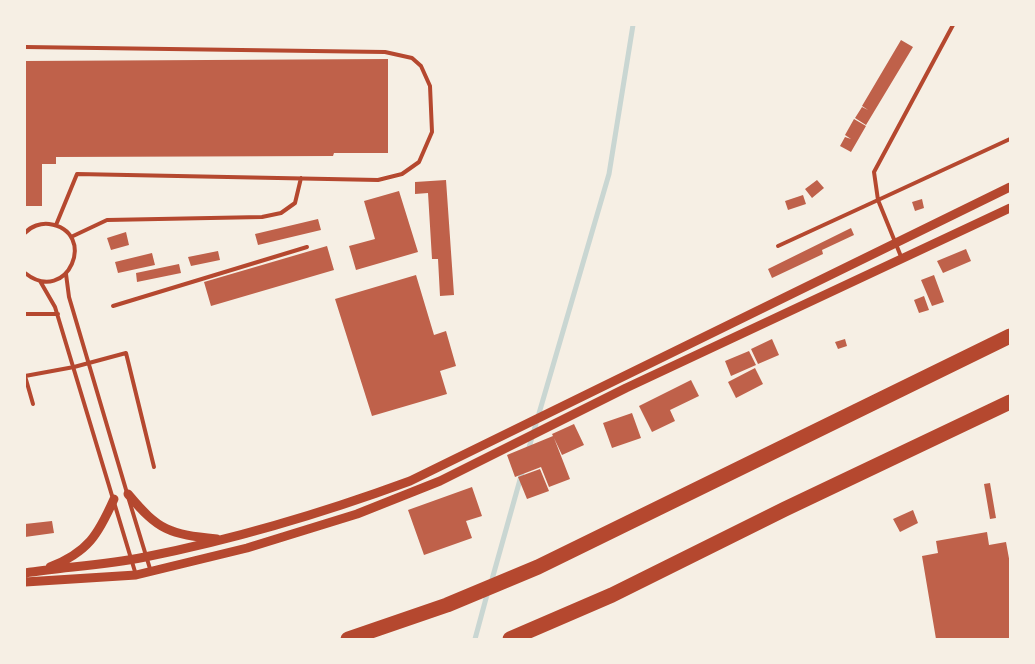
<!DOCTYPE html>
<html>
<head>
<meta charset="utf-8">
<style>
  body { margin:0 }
  #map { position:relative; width:1035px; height:664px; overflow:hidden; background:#f6efe4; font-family:"PT Serif",serif }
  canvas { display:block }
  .frame { position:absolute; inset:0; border:26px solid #f6efe4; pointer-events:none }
</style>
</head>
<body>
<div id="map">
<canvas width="1035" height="664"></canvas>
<div class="frame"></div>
</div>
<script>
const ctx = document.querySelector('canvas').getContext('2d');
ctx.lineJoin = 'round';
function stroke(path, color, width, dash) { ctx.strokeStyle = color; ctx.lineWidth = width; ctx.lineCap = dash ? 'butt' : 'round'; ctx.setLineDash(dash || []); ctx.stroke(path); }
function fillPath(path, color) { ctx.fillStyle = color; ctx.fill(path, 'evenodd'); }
stroke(new Path2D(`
  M528,451L609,174L633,25
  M491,583L523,469
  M475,639L488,591`), '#c9d6d2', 5);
fillPath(new Path2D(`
  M901,40L913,47L866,125L855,118L862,107L868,110L862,106Z
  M388,59V153H334L333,156L56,157V164H42V206H25V61Z
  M854,119L866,126L851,152L840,146L845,137L851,139L845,135Z
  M446,180L454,295L440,296L438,259H432L428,193L415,194V182Z
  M817,180L824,188L812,198L805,189Z
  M399,191L418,252L356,270L349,246L375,239L364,201Z
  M803,195L806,204L788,210L785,201Z
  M922,199L924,208L915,211L912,202Z
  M318,219L321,230L258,245L255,234Z
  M851,228L854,235L822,250L823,254L772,278L768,269Z
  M126,232L129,245L111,250L107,238Z
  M327,246L334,270L211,306L204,282Z
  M966,249L971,261L943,273L937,261Z
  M218,251L220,260L191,266L188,257Z
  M152,253L155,265L118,273L115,262Z
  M179,264L181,273L137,282L136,273Z
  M416,275L434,335L446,331L456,366L440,371L447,394L372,416L335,299Z
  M934,275L944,302L932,306L921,280Z
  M924,296L929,310L919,313L914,300Z
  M772,339L779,355L758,364L751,349Z
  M845,339L847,346L838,349L835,342Z
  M749,351L756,365L731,376L725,361Z
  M755,368L763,384L736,398L728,382Z
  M691,380L699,396L670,410L675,421L652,432L639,406Z
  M632,413L641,438L612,448L603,423Z
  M574,424L584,445L562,455L554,438L570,479L549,487L541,467L515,477L507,455L553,436L552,434Z
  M540,469L549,491L527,499L518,477Z
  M990,483L996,518L990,519L984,484Z
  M472,487L482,516L466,521L472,538L424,555L408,510Z
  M913,510L918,523L900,532L893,519Z
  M52,521L54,533L25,537V524Z
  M987,532L989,545L1006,542L1010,564V639H936L922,556L938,553L936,541Z`), '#bf614a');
stroke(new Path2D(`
  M25,47L385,52L412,58L421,66L430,86L432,132L419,162L402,174L378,180L77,174L56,225
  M25,233C31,226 41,223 49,224C99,231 68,307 25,273
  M71,237L107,220L262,217L281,213L295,203L301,178
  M778,246L878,200L874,172L953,25
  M902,259L878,200L1010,139
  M66,274L69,297L127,493
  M40,281L55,307L136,575
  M113,306L307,247
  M25,314H58
  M33,404L25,376L74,367L126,353L154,467
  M129,500L151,572`), '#b5482f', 4);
stroke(new Path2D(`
  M128,494C159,531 169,534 217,539
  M50,567C88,552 98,535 114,499
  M25,573C65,567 105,565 145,557C236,539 323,513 410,481L1010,187
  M25,582L136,575L247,548L357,514L440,481L626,388L1010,208`), '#b5482f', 9);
stroke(new Path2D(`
  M348,639L447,605L538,567L1010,336
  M510,639L612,595L785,509L1010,402`), '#b5482f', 15);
</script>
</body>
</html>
